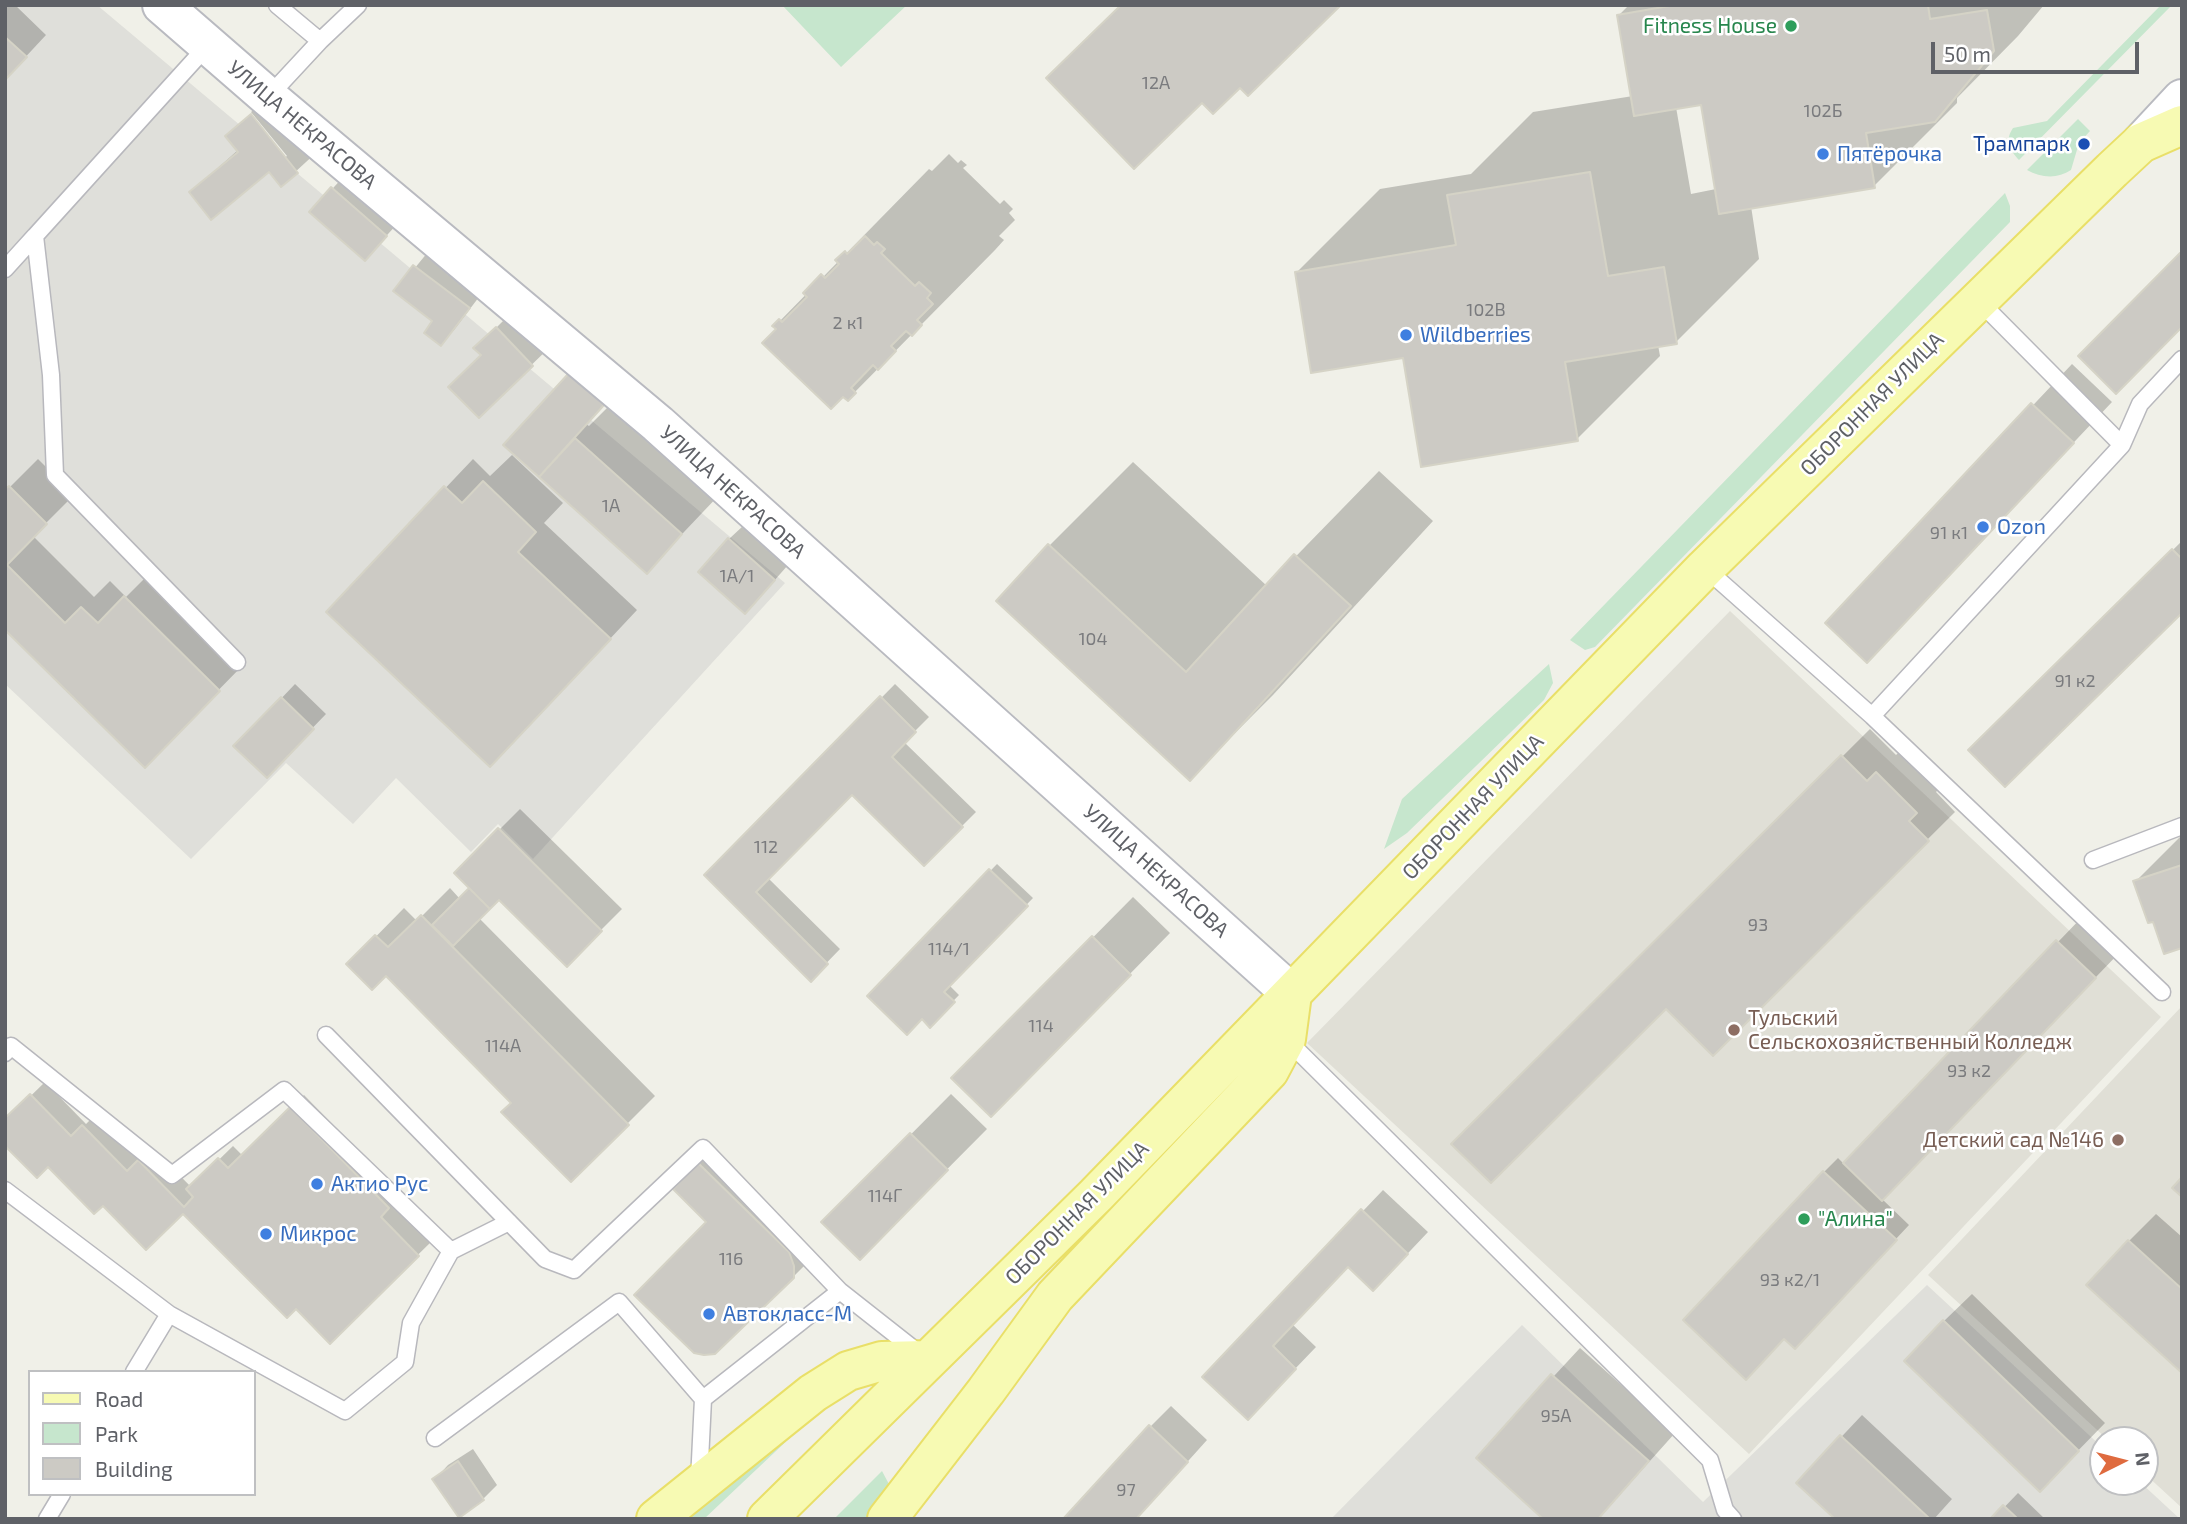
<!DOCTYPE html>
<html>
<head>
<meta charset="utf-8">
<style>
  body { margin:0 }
  #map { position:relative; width:2187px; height:1524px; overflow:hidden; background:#f0f0e8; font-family:"Exo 2",sans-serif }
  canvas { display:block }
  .frame { position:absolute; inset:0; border:7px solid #5f6167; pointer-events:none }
  .legend { position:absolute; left:28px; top:1370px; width:228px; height:126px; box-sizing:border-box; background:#fff; border:2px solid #bfc0c2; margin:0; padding:9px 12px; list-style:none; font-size:21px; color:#5f6167 }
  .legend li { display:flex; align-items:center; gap:14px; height:35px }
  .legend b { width:35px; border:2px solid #bfc0c2 }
  .north { position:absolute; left:2089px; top:1426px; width:70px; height:70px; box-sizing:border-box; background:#fff; border:2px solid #bfc0c2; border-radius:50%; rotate:84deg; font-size:19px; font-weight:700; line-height:28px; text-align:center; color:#5f6167 }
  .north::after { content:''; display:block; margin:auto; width:24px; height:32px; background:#df6b3f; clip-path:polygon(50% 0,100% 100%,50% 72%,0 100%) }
  .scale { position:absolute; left:1931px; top:42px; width:208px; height:32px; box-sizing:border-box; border:4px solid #5f6167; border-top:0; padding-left:9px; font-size:21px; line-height:24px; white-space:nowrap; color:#5f6167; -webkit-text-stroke:5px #fff; paint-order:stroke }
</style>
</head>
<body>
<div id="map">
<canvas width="2187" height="1524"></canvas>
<div class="frame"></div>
<ul class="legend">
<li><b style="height:9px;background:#f7fab3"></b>Road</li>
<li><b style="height:19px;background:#c6e6cd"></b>Park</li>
<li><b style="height:19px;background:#cccac4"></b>Building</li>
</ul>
<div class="north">N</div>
<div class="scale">50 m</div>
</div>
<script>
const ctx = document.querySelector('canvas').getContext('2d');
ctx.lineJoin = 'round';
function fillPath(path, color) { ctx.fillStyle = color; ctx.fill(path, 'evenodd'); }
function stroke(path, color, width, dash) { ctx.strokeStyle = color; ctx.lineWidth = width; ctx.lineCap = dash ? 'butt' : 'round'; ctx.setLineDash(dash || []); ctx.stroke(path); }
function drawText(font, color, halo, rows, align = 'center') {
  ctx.font = font + ' "Exo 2",sans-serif'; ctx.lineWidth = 5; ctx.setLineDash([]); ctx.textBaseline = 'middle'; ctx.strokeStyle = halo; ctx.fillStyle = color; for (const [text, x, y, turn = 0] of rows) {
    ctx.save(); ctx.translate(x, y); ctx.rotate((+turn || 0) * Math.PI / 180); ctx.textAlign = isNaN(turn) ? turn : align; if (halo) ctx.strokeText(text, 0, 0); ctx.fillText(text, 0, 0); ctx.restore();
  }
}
fillPath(new Path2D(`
  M5,5H97L785,583L533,859L498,824L471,852L396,778L353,824L286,763L191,859L5,684Z
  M1927,1285L2103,1448V1482H2140L2180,1519H1331L1522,1325L1703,1502Z`), '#dfdfda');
fillPath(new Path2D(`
  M1730,611L2161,1017L1749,1454L1307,1043Z
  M2182,1006V1508L2145,1474V1440H2108L1928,1275Z`), '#e0dfd6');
fillPath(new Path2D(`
  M782,5H907L841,67Z
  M2161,5H2172L2019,160C2010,150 2004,141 2013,128L2047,121Z
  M2078,119L2090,131L2079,143L2071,170C2058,179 2041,178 2027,170Z
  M2005,193L2010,206V222L1595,647L1585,650L1570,640Z
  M1549,664L1553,683L1544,700L1407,833L1384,849L1402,799Z
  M794,1434L704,1519H688Z
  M882,1471L891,1488L866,1519H834Z`), '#c6e6cd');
fillPath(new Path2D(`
  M5,5H15L46,35L5,79Z
  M1629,5H2044L2018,36L1957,98V103L1874,186L1751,206L1759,259L1676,342L1658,345L1660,356L1577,439L1404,356L1297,272L1380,189L1471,174L1533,112L1633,96L1619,15ZM1702,103L1716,189L1691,194L1676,107Z
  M272,95L318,151L281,185L269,170L191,192L238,150L227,136L249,115L284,158L287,156L251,112Z
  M949,154L958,163L961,160L967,165L963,168L1000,204L1004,200L1013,209L1009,213L1015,220L999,236L1004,240L995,250L848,399L775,326L929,169L932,171Z
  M346,174L400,221L365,259L311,212Z
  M428,252L482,293L454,330L440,343L435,321L396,291Z
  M517,307L553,344L479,416L483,355L476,348Z
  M2072,364L2112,402L1867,661L1827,623Z
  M570,374L623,383L586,424L589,426L616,399L721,493L647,571L544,470Z
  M512,455L563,503L544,523L637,610L518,737L328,612L473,459L490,476Z
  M38,459L74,495L33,536L94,597L110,581L126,597L153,570L246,662L145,765L5,628V492Z
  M1133,462L1267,586L1379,471L1433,521L1273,695L1190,778L1049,546Z
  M743,526L788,565L759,598L729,539Z
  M2182,541V611L2010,710Z
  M295,684L326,714L267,775L236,746Z
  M895,684L929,717L904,742L976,812L924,864L852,792L768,878L840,949L811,979L706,875Z
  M1870,729L1896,755L1905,746L1944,784L1936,792L1955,812L1713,1053L1666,1006L1454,1144Z
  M520,809L622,909L567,964L499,897L479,918L655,1096L571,1180L513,1103L386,974L349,964L404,908L417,921L450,888L460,899L471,888L456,873Z
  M2182,835V946L2154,919L2135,882Z
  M997,864L1033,898L949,985L959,995L930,1025L922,1017L869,996Z
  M1133,897L1170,933L1031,1075L954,1078Z
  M2085,914L2122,950L1882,1199L1909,1225L1808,1333L1785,1337L1685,1320L1824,1172L1838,1158L1844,1164Z
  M45,1082L86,1124L97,1113L142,1158L153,1148L191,1187L233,1146L243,1156L304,1095L401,1194L432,1241L330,1341L296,1306L183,1211L103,1203L5,1121Z
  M951,1094L987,1129L860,1257L824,1222Z
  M712,1151L802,1238L807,1251V1263L793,1277L708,1222L675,1189Z
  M1383,1190L1428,1232L1394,1268L1348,1265L1292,1324L1316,1347L1268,1397L1205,1377Z
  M2156,1214L2182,1237V1371L2129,1241Z
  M1972,1294L2105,1423L2067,1462L1944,1321Z
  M1580,1348L1675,1433L1598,1519L1478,1458Z
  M1171,1406L1207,1440L1136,1519L1150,1427Z
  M1862,1415L1952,1499L1934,1519H1837L1798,1483Z
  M473,1449L497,1485L483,1499L435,1479L448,1465Z
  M2018,1493L2045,1519H1993Z`), '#0003');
const building = new Path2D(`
  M1121,5H1341L1248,96L1240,88L1213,114L1202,103L1134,169L1046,78Z
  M1675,5H1928L1930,19L1987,10L1994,51L1935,122L1866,133L1875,188L1719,214L1701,105L1634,116L1617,15Z
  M5,37L27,57L5,80Z
  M251,114L298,173L281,187L269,172L211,220L189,192L238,152L225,136Z
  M1590,172L1608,276L1664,267L1677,344L1565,362L1578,441L1421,467L1403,358L1311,373L1295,272L1456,245L1447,195Z
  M331,187L387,236L365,261L309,212Z
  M865,236L874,245L877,242L885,249L881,253L915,286L919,282L931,293L927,298L933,304L917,320L922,325L912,336L906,331L891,346L896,351L878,370L873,365L851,388L856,393L848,401L843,397L831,409L762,343L776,329L772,326L779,319L782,322L807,297L803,293L821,274L825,278L839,264L835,260L845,251L847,254Z
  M2180,253L2182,255V327L2116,394L2078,356Z
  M413,265L470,308L441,346L424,333L432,321L393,291Z
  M496,327L533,366L479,418L448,387L481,355L473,348Z
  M569,373L604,405L539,477L503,445Z
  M2031,403L2074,443L1867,663L1825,623Z
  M575,438L682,534L647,574L539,477Z
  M483,481L536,532L518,552L611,639L490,767L326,612L444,486L462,503Z
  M9,486L47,524L7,565L65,623L81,607L98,623L124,596L220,691L145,768L5,630V489Z
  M728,538L775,580L745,614L698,572Z
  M1048,544L1186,672L1294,554L1351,606L1190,781L996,601Z
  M2172,549L2182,559V613L2005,787L1968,750Z
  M880,696L916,732L892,757L963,827L924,866L852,795L756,892L828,964L811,982L704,875Z
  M281,697L314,729L267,778L233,746Z
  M1841,755L1867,781L1876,772L1917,813L1909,821L1929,841L1713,1056L1666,1009L1491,1183L1451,1144Z
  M498,828L602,931L567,967L499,900L490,909L454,873Z
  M2182,865V948L2164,954L2153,922L2148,923L2133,881Z
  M989,869L1028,906L944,992L955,1002L930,1028L922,1019L907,1035L867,996Z
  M469,888L490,909L453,946L432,925Z
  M421,915L629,1125L571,1182L501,1112L511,1103L386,976L372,990L346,964L375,935L388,947Z
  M1092,936L1131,975L991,1117L951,1078Z
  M2056,940L2096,978L1882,1201L1843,1163Z
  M30,1094L71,1136L82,1125L127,1171L138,1160L184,1207L193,1197L186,1189L218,1158L228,1168L290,1107L389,1208L381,1217L419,1256L330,1344L296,1309L287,1318L183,1214L146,1250L103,1206L94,1214L48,1167L37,1178L5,1146V1118Z
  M910,1133L948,1170L860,1260L821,1222Z
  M698,1163L789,1252L794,1266V1278L715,1354L704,1355L694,1353L634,1295L706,1222L673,1189Z
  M1823,1171L1897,1240L1795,1349L1784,1339L1746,1380L1683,1320Z
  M2182,1177V1197L2172,1188Z
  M1361,1209L1408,1254L1373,1291L1348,1267L1273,1346L1296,1369L1248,1420L1202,1377Z
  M2128,1240L2182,1289V1373L2086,1285Z
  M1943,1320L2079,1451L2040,1492L1904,1361Z
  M1551,1374L1649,1461L1598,1519H1543L1476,1458Z
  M1149,1425L1188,1462L1136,1519H1063Z
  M1840,1435L1930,1519H1835L1796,1483Z
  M458,1461L484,1500L459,1518L432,1479Z
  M2003,1505L2018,1519H1990Z`);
fillPath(building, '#cccac4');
stroke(building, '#d5d3c6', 2);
const lane = new Path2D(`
  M277,5L320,41
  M208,45L35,236L51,375L55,475L237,662
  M268,97L320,41L358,5
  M5,269L35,236
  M1979,301L2122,445L2140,404L2182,359
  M1705,568L1872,716L2162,992
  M1872,716L2122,445
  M2093,860L2182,826
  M326,1035L545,1259L574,1270L703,1148L840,1291L920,1354
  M1286,1039L1710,1460L1725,1510L1733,1519
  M5,1053L11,1046L172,1175L284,1090L451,1251L411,1323L405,1362L345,1411L169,1314L134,1372
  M5,1190L169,1314
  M451,1251L509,1222
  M703,1399L840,1291
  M435,1438L619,1302L703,1399L699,1481
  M47,1519L62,1494`);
const secondary = new Path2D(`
  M162,5L268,97L658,424L1292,994
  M2141,143L2182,99`);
const primary = new Path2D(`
  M656,1519L813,1393L848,1371L882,1361L928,1360
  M767,1519L1096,1195L1705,568L2112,170L2141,143L2182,125
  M887,1519L986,1391L1055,1296L1269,1071L1286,1039L1292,994`);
stroke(lane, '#b8b8bd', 19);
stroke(secondary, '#b9bac0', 42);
stroke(primary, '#e9df68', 42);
stroke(lane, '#fff', 16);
stroke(secondary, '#fff', 38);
stroke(primary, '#f7fab3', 38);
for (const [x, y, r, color] of [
  [1791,26,7,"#2e9e5b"],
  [2084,144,7,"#1a4fb4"],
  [1823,154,7,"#3f7fe0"],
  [1406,335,7,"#3f7fe0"],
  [1983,527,7,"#3f7fe0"],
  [1734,1030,7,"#8d6e63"],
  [2118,1140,7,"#8d6e63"],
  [317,1184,7,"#3f7fe0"],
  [1804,1219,7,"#2e9e5b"],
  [266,1234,7,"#3f7fe0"],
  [709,1314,7,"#3f7fe0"]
]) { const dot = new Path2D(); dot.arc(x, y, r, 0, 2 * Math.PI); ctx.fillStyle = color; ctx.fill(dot); stroke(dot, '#fff', 2.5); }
drawText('18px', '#7a7b7e', null, [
  ["12А",1156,83],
  ["102Б",1823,111],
  ["102В",1486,310],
  ["2 к1",848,323],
  ["1А",611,506],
  ["91 к1",1949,533],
  ["1А/1",737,576],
  ["104",1093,639],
  ["91 к2",2075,681],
  ["112",766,847],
  ["93",1758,925],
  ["114/1",949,949],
  ["114",1041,1026],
  ["114А",503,1046],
  ["93 к2",1969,1071],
  ["114Г",885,1196],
  ["116",731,1259],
  ["93 к2/1",1790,1280],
  ["95А",1556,1416],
  ["97",1126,1490]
]);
drawText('21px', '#27864d', '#fff', [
  ["Fitness House",1777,26],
  ["\"Алина\"",1818,1219,"left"]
], 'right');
drawText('21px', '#5f6167', '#fff', [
  ["УЛИЦА НЕКРАСОВА",302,125,40],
  ["ОБОРОННАЯ УЛИЦА",1872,404,-45],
  ["УЛИЦА НЕКРАСОВА",733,492,42],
  ["ОБОРОННАЯ УЛИЦА",1473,807,-46],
  ["УЛИЦА НЕКРАСОВА",1156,871,42],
  ["ОБОРОННАЯ УЛИЦА",1077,1213,-45]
]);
drawText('21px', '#164399', '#fff', [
  ["Трампарк",2070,144]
], 'right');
drawText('21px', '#366cbe', '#fff', [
  ["Пятёрочка",1837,154],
  ["Wildberries",1420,335],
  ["Ozon",1997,527],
  ["Актио Рус",331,1184],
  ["Микрос",280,1234],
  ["Автокласс-М",723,1314]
], 'left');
drawText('21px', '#785e54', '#fff', [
  ["Тульский",1748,1018],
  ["Сельскохозяйственный Колледж",1748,1042],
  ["Детский сад №146",2104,1140,"right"]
], 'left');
</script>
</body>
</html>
